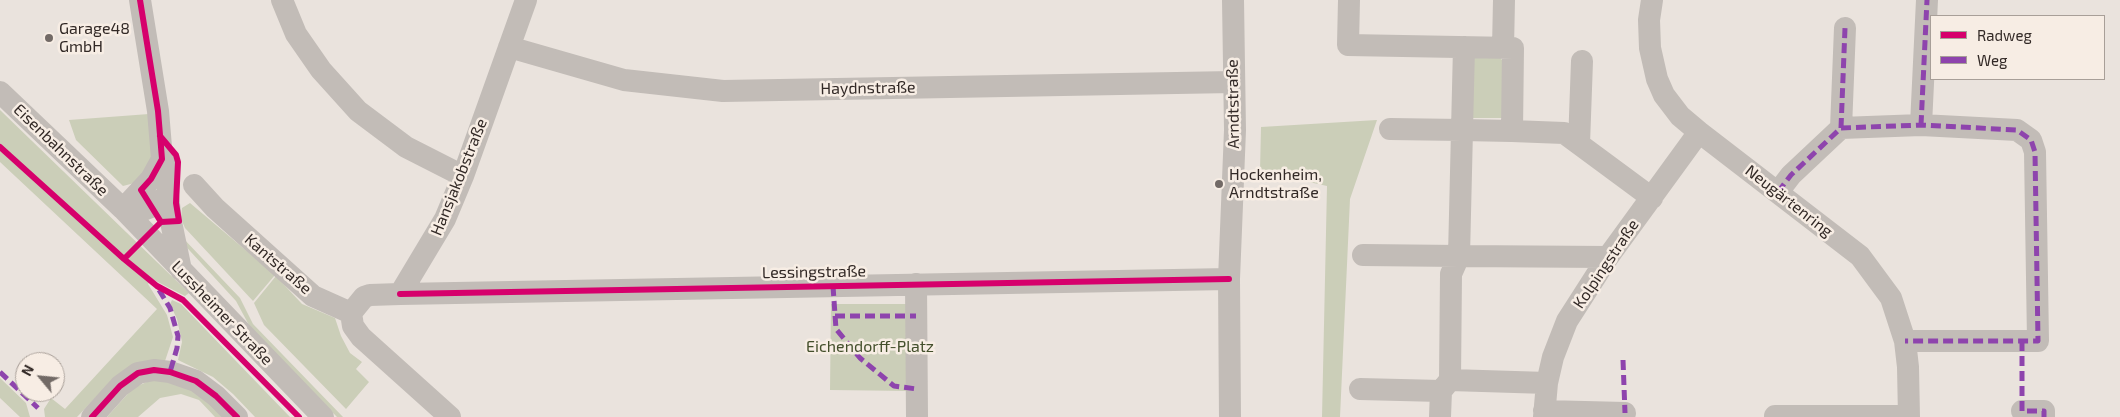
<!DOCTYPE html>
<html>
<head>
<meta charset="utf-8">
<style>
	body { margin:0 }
	#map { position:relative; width:2120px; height:417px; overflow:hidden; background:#eae3dd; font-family:"Exo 2",sans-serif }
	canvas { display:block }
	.legend { position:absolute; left:1930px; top:15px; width:175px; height:65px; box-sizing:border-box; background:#f7ede4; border:1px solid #a89f98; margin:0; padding:6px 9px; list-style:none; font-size:15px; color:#322926 }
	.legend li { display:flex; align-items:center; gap:10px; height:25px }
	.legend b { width:25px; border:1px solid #a89f98 }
	.north { position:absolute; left:15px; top:352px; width:50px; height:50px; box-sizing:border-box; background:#f7ede4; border:1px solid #a89f98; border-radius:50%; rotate:298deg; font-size:14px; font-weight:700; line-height:20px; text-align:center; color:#322926 }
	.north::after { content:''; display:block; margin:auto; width:18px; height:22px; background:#726a66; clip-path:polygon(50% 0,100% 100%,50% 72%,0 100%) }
</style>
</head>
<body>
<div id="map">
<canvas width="2120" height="417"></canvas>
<ul class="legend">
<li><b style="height:6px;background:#d6006c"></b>Radweg</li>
<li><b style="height:6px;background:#8e44ad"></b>Weg</li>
</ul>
<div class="north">N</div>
</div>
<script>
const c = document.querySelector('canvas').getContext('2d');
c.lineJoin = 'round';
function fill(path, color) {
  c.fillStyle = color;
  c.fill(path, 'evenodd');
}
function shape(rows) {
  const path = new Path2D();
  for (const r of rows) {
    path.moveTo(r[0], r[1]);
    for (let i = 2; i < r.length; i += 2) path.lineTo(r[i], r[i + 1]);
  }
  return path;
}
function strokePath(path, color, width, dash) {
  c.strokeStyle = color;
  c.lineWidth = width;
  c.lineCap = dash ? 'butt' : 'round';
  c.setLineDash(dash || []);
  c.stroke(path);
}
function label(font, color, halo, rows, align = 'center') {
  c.font = font + ' "Exo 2",sans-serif';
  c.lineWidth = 5;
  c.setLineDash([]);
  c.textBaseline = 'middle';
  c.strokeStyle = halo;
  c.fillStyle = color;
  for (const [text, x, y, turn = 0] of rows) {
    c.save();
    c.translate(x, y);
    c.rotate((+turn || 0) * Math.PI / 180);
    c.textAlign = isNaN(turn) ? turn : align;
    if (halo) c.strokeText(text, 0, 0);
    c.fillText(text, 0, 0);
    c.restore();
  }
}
fill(shape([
	[1466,53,1496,53,1502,60,1503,118,1466,118],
	[0,110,189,293,185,296,152,279,148,284,167,315,173,337,165,361,99,394,77,417,45,417,44,409,51,398,65,409,157,309,0,162],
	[149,114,153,164,142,181,123,186,76,140,69,120],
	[1377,120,1350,199,1340,417,1322,417,1327,186,1260,171,1261,127],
	[190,203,275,275,253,301,185,228,181,219,182,208],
	[182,237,240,298,253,324,343,417,337,417,250,327,236,301,179,239],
	[276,276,302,304,335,318,341,336,350,353,362,362,356,369,369,382,346,409,264,325,254,303],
	[172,300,181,304,290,417,255,417,233,394,213,377,178,360,182,342,177,319,170,304],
	[831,304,910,304,910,391,830,390],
	[0,378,26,403,30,417,20,417,0,398],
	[149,381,169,381,189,386,230,417,215,417,199,400,181,394,160,398,138,417,107,417,133,388]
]), '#cbceb8');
strokePath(shape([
	[282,0,296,34,321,70,358,111,406,147,463,176],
	[1349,0,1348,45,1513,48,1512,131,1462,130,1464,47],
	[1652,0,1649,20,1650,48,1657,79,1664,95,1680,116,1699,132,1860,256,1891,298,1905,341,1908,367,1909,417],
	[509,47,624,80,723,91,1233,82],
	[1503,48,1504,0],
	[0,92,123,209,323,417],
	[1921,125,1927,0],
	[1841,128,1845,28],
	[1512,131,1564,133,1652,198],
	[1579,144,1582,61],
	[194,185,215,208,313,296,351,313],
	[1778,192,1791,175,1841,128,1921,125,2017,130,2031,140,2035,152,2038,341,1905,341],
	[168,195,171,222,181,270],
	[123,209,138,212,151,207,168,195,168,169,162,159,158,111,140,0],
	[123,209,151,179,162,159],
	[1363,255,1459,256,1462,130,1390,129],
	[916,284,917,417],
	[400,294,1229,279],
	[1450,380,1547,383],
	[1360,389,1441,391],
	[1544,411,1625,413],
	[2022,411,2044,411,2044,417],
	[1775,416,1909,416],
	[92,417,120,386,138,373,154,370,170,372,196,381,216,396,237,417],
	[450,417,361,337,353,326,351,313,364,297,370,295,400,294,445,219,463,176,526,0],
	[1230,417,1229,279,1235,130,1233,0],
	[1440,417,1441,391,1450,380,1451,274,1459,256,1608,257],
	[1544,417,1547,383,1553,357,1567,321,1608,257,1699,132]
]), '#c2bcb7', 22);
strokePath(shape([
	[1921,125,1927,0],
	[1841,128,1845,28],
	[1778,192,1791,175,1841,128,1921,125,2017,130,2031,140,2035,152,2038,341,1905,341],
	[833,286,836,329,860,358,894,386,917,389],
	[159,290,170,308,178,336,177,348,170,372],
	[835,316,916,316],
	[2022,341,2022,411,2044,411,2044,417],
	[1623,360,1625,413],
	[0,372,38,408]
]), '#8e44ad', 5, [10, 5]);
strokePath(shape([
	[140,0,158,111,162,159,151,179,141,190,161,222],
	[0,147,124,259,157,286,183,300,299,417],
	[124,259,161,222,179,221,176,203,178,162,176,155,160,136],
	[400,294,1229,279],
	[92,417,120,386,138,373,154,370,170,372,196,381,216,396,237,417]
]), '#d6006c', 6);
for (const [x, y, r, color] of [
	[49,38,5,"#726a66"],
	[1219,184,5,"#726a66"]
]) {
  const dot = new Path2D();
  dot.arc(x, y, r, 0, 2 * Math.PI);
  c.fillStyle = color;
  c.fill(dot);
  strokePath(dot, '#f7ede4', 2);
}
label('16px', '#322926', '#f7ede4', [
	["Garage48",59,29],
	["GmbH",59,47],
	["Hockenheim,",1229,175],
	["Arndtstraße",1229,193]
], 'left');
label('16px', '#322926', '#f7ede4', [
	["Haydnstraße",868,88,-1],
	["Arndtstraße",1233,104,-91],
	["Eisenbahnstraße",61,150,44],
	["Hansjakobstraße",459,177,-68],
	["Neugärtenring",1789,201,38],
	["Kantstraße",278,264,41],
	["Kolpingstraße",1606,264,-56],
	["Lessingstraße",814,272,-1],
	["Lussheimer Straße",222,313,46]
]);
label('16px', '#434f2b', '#f7ede4', [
	["Eichendorff-Platz",870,347]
]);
</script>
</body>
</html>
